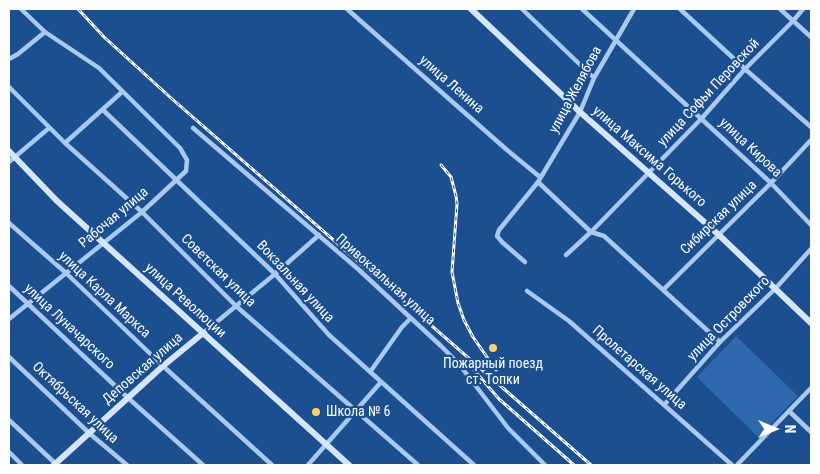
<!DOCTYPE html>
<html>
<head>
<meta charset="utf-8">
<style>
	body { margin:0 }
	#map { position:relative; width:820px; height:474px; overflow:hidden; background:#1b4f8f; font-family:"Roboto Condensed",sans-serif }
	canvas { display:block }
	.frame { position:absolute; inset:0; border:10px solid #fff; pointer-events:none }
	.north { position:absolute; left:750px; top:404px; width:50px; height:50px; -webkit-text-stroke:4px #1b4f8f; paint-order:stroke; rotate:90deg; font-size:14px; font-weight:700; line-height:20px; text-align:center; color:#fff }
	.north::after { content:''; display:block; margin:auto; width:18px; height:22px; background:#fff; clip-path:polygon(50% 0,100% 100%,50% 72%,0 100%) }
</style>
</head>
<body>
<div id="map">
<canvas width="820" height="474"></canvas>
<div class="frame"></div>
<div class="north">N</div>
</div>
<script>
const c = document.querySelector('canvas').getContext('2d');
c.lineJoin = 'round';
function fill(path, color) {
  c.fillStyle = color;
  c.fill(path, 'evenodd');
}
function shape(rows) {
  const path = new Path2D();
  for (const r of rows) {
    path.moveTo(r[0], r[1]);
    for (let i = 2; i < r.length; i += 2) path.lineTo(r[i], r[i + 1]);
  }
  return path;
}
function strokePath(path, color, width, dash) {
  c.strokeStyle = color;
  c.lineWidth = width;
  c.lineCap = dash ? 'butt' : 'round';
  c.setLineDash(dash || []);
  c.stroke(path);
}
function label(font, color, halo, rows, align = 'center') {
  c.font = font + ' "Roboto Condensed",sans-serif';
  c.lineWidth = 4.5;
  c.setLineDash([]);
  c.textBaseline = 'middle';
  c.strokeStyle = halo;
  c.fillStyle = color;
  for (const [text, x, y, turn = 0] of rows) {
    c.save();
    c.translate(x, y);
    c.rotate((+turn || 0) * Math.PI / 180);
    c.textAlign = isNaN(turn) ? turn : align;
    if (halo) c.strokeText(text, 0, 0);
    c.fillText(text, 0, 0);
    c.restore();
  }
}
fill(shape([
	[736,336,798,396,758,437,697,377]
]), '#2e69ad');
strokePath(shape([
	[347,9,507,150,540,177],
	[522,9,594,78],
	[582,9,771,183,811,225],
	[680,9,745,69,811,127],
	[780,9,811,37],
	[9,59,18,54,45,32],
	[9,87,65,143,142,212,236,306,418,465],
	[103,110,275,274,329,335,474,465],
	[193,128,358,269,441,346,459,364,508,428,545,465],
	[65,143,122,92],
	[9,162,49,128],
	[538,182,591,232,604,236,720,342],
	[9,223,66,273,163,366,272,465],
	[566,255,591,232,702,118,745,69,793,21,803,9],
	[525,262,502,242,497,236,499,230,538,182,580,112,594,78,634,9],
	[9,286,127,397,203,465],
	[663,290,771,183,811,140],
	[527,291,569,321,732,465],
	[9,319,142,212,186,171,187,160,180,148,99,68,45,32,21,9],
	[202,334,275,274,319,235],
	[9,357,89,433,127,465],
	[370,372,402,327,411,318],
	[664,405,720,342,775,289,811,249],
	[789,411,811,432],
	[9,420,57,465],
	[9,452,22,465],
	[308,465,381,382],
	[737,465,811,388]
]), '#a9c9ee', 4.5);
strokePath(shape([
	[471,9,580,112,719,235,811,323],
	[9,151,57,201,349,465],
	[54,465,163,366,202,334]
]), '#d6e6fa', 6);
const rail = shape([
	[78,9,104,37,171,98,591,465],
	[441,165,451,177,456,196,457,204,452,272,458,303,464,320,473,337,496,370],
	[474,370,499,399,574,465]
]);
strokePath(rail, '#fff', 3);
strokePath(rail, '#1b4f8f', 1, [4]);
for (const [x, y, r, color] of [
	[493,348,5,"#ffd166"],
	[316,412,5,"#ffd166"]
]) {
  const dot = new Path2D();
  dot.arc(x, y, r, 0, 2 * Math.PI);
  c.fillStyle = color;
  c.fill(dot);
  strokePath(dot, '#1b4f8f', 2);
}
label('14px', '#fff', '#1b4f8f', [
	["улица Ленина",451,85,41],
	["улица Желябова",576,90,-62],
	["улица Софьи Перовской",709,93,-47],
	["улица Кирова",750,148,43],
	["улица Максима Горького",649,157,41],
	["Рабочая улица",114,218,-40],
	["Сибирская улица",719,218,-44],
	["Советская улица",218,271,44],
	["Привокзальная улица",385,280,42],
	["Вокзальная улица",295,282,47],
	["улица Карла Маркса",104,295,43],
	["улица Революции",185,301,42],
	["улица Островского",729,319,-46],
	["улица Луначарского",69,327,43],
	["Пролетарская улица",639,368,41],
	["Деповская улица",143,369,-41],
	["Октябрьская улица",75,403,43]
]);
label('14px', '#fff', '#1b4f8f', [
	["Пожарный поезд",493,364],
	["ст. Топки",493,380],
	["Школа № 6",326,412,"left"]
]);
</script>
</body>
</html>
